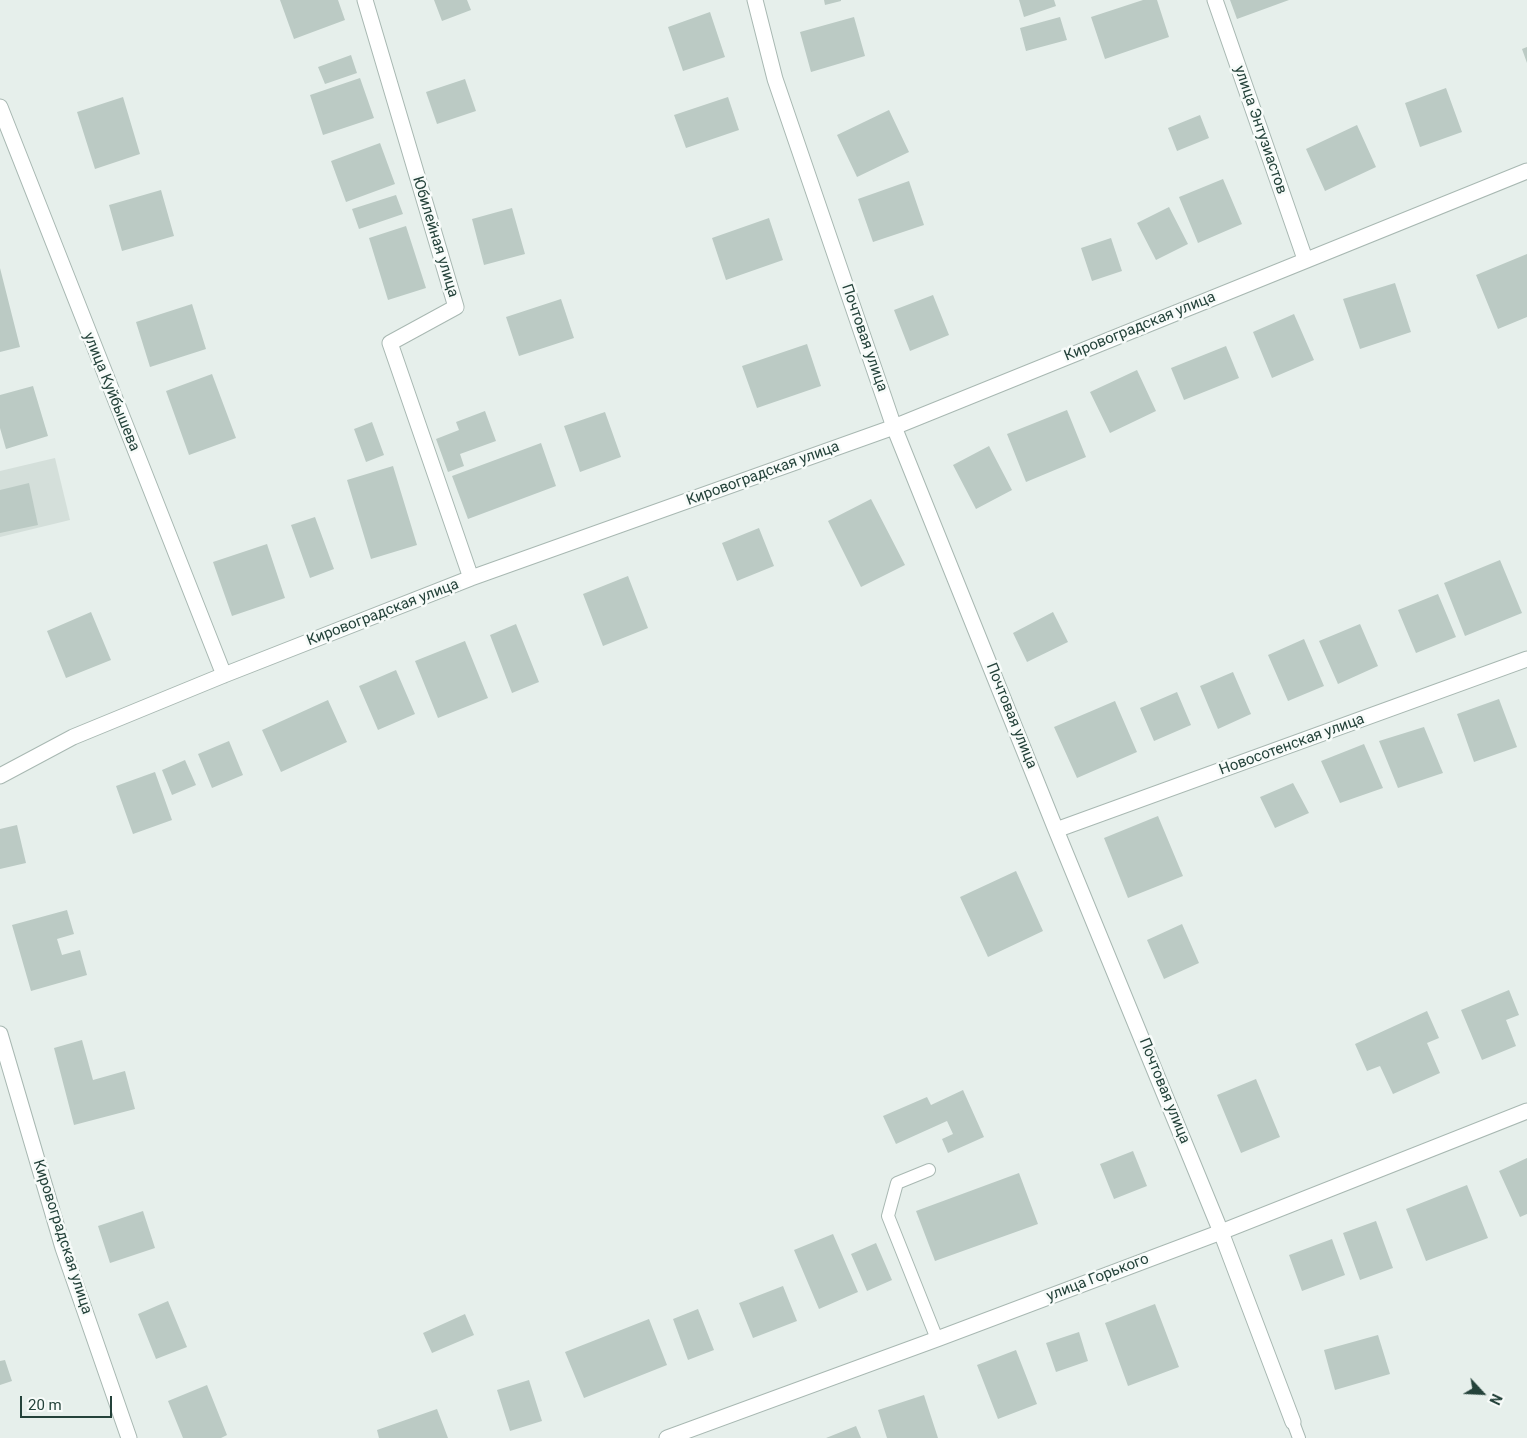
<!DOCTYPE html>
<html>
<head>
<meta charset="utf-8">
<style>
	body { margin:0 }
	#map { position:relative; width:1527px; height:1438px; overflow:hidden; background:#e6efeb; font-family:Roboto,sans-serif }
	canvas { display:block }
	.north { position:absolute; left:1457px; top:1368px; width:50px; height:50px; -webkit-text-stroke:4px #f7fbf9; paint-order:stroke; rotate:115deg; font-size:14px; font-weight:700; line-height:20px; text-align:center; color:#24423a }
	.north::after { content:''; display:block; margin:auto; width:18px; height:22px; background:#24423a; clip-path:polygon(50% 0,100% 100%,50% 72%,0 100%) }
	.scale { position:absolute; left:20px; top:1396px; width:92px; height:22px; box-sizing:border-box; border:2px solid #24423a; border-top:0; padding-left:6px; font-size:15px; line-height:18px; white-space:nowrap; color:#24423a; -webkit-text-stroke:4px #f7fbf9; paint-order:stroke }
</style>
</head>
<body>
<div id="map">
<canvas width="1527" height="1438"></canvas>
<div class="north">N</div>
<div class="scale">20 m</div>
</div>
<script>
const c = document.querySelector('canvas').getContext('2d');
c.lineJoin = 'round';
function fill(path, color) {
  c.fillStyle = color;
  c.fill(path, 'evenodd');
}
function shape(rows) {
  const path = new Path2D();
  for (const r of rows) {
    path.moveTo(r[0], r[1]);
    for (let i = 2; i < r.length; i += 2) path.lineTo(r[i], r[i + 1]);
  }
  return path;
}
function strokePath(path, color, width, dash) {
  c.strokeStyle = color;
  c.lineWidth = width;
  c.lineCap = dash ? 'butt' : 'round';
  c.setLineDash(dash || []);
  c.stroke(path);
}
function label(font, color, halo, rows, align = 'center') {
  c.font = font + ' Roboto,sans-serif';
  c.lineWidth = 5;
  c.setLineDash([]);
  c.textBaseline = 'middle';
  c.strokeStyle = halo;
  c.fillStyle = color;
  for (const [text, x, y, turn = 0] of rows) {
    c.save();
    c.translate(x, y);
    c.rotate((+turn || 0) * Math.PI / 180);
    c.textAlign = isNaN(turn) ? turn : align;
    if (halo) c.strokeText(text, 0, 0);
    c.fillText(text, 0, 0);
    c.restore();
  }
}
fill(shape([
	[55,458,70,520,0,537,0,471]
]), '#d4dfda');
fill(shape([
	[280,0,338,0,345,20,294,39],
	[434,0,467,0,471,10,442,21],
	[824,0,841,0,841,1,825,5],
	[1019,0,1054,0,1056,6,1024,17],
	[1143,0,1157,0,1169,37,1105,59,1091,17],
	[1230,0,1289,0,1237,19],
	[710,12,725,57,683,71,668,27],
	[854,17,865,56,811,72,800,32],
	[1060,17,1067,40,1026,51,1020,28],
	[1527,47,1527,63,1522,49],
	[351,55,357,73,325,84,318,67],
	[360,78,374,118,323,135,310,95],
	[465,79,476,111,437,124,426,92],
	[1446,88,1462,132,1420,147,1405,103],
	[123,97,140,154,95,169,77,112],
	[728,97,739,130,686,148,674,115],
	[889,110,909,152,857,177,837,135],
	[1200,115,1209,138,1177,151,1168,128],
	[1357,125,1376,167,1325,191,1306,149],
	[380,143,395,184,346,202,331,161],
	[1223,179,1242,224,1198,243,1179,197],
	[909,181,924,225,873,242,858,199],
	[161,190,174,236,122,251,109,205],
	[396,195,403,214,359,229,352,209],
	[1169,207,1188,244,1156,260,1137,223],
	[512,208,525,254,484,265,472,219],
	[769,218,783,260,726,280,712,238],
	[406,226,426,288,388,300,369,238],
	[1111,238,1122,271,1092,281,1081,248],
	[1527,254,1527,317,1498,329,1476,275],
	[0,268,20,347,0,352],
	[1395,283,1411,332,1360,349,1343,299],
	[933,295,949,335,910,351,894,310],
	[561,299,574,338,519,356,506,317],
	[192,304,206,349,150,367,136,322],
	[1294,314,1314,360,1272,378,1253,332],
	[807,344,821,386,757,408,742,366],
	[1226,346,1239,378,1184,400,1171,368],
	[1137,370,1156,411,1110,433,1090,392],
	[212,374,236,438,189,455,166,391],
	[33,386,48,436,6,449,0,428,0,395],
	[1067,410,1086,457,1026,482,1007,434],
	[485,411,496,441,460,454,464,466,448,472,436,439,459,430,456,422],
	[605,412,621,457,580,472,564,426],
	[372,422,384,455,366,462,354,429],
	[541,443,556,486,468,519,452,476],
	[989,446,1012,490,976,509,953,465],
	[393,466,417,545,371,559,347,480],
	[29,483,38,525,0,533,0,490],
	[871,499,905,565,861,587,828,521],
	[315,517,334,569,310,578,291,525],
	[759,528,774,566,737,581,722,543],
	[267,544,285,598,232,616,213,562],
	[1500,560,1522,613,1465,636,1444,583],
	[628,576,648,628,603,646,583,594],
	[1438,594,1456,637,1416,653,1398,610],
	[91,612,111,660,66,678,47,631],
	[1053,612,1068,642,1027,662,1013,633],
	[516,624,539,682,512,693,490,635],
	[1360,624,1378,666,1338,684,1319,641],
	[1304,639,1324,686,1288,701,1268,655],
	[465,641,488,698,438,718,415,661],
	[396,670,415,714,378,730,359,686],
	[1233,672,1251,714,1218,729,1200,686],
	[1177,692,1191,725,1154,741,1140,708],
	[1499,699,1517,747,1474,762,1457,714],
	[328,700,347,742,281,772,262,730],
	[1115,701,1137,752,1077,778,1054,727],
	[1424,727,1443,773,1398,788,1379,741],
	[229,741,243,775,212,788,198,754],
	[1364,744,1383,788,1340,803,1321,761],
	[185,760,196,785,172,795,162,770],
	[155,772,172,820,133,834,116,786],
	[1293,783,1309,813,1275,828,1260,797],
	[1158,816,1183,876,1128,898,1104,838],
	[17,825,26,863,0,869,0,829],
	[1016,871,1043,931,988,957,960,897],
	[67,910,74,934,57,939,62,955,80,950,87,975,31,991,12,925],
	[1182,924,1199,963,1164,979,1147,940],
	[1509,990,1519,1015,1506,1020,1516,1046,1482,1060,1461,1010],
	[1427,1011,1439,1038,1427,1043,1440,1073,1393,1094,1380,1066,1367,1071,1355,1044],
	[82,1040,93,1080,125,1071,135,1109,74,1125,54,1048],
	[1256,1079,1280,1137,1241,1153,1217,1095],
	[963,1090,984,1137,948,1153,942,1139,953,1134,947,1121,896,1144,883,1116,927,1097,931,1105],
	[1133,1151,1147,1186,1114,1199,1100,1164],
	[1527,1158,1527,1214,1520,1217,1499,1171],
	[1019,1173,1038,1224,935,1261,916,1211],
	[1467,1185,1488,1238,1426,1261,1406,1209],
	[143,1211,155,1248,110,1263,98,1226],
	[1376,1221,1393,1268,1360,1280,1343,1233],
	[833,1234,858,1292,819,1309,794,1250],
	[1332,1239,1345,1275,1302,1291,1289,1255],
	[876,1243,892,1280,867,1291,851,1254],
	[783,1286,797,1321,753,1338,739,1303],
	[168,1301,187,1347,156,1359,138,1314],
	[1155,1304,1179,1367,1128,1386,1105,1323],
	[698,1309,714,1350,688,1360,673,1319],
	[465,1314,474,1335,432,1353,423,1333],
	[649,1319,667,1365,584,1398,565,1352],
	[1079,1332,1088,1361,1056,1372,1046,1343],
	[1378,1335,1390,1374,1335,1390,1324,1350],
	[1016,1350,1037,1404,998,1419,977,1365],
	[5,1360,12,1381,0,1385,0,1361],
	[529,1380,542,1421,510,1431,497,1390],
	[207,1385,227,1435,221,1438,183,1438,168,1401],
	[924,1395,938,1438,887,1438,878,1410],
	[437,1409,448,1438,379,1438,377,1430],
	[856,1426,861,1438,826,1438]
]), '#bbcac4');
const service = shape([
	[929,1170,897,1183,888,1216,937,1339],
	[1293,1422,1299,1438]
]);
const minor = shape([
	[365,0,456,307,390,343,471,578],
	[755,0,775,79,894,427,1056,830,1221,1232,1293,1422],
	[1215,0,1305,259],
	[0,107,224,675],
	[0,776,73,737,224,675,471,578,894,427,1527,171],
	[1056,830,1527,659],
	[0,1034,63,1248,129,1438],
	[667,1438,937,1339,1221,1232,1527,1111]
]);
strokePath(service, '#a8b8b2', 14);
strokePath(minor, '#a8b8b2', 17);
strokePath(service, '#fff', 12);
strokePath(minor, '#fff', 15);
label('15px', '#24423a', '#f7fbf9', [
	["улица Энтузиастов",1260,130,71],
	["Юбилейная улица",435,237,73],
	["Кировоградская улица",1140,327,-22],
	["Почтовая улица",864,338,71],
	["улица Куйбышева",111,392,68],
	["Кировоградская улица",763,474,-20],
	["Кировоградская улица",383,613,-21],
	["Почтовая улица",1011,716,68],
	["Новосотенская улица",1292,745,-20],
	["Почтовая улица",1164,1091,68],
	["Кировоградская улица",62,1237,72],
	["улица Горького",1098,1278,-21]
]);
</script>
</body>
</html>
